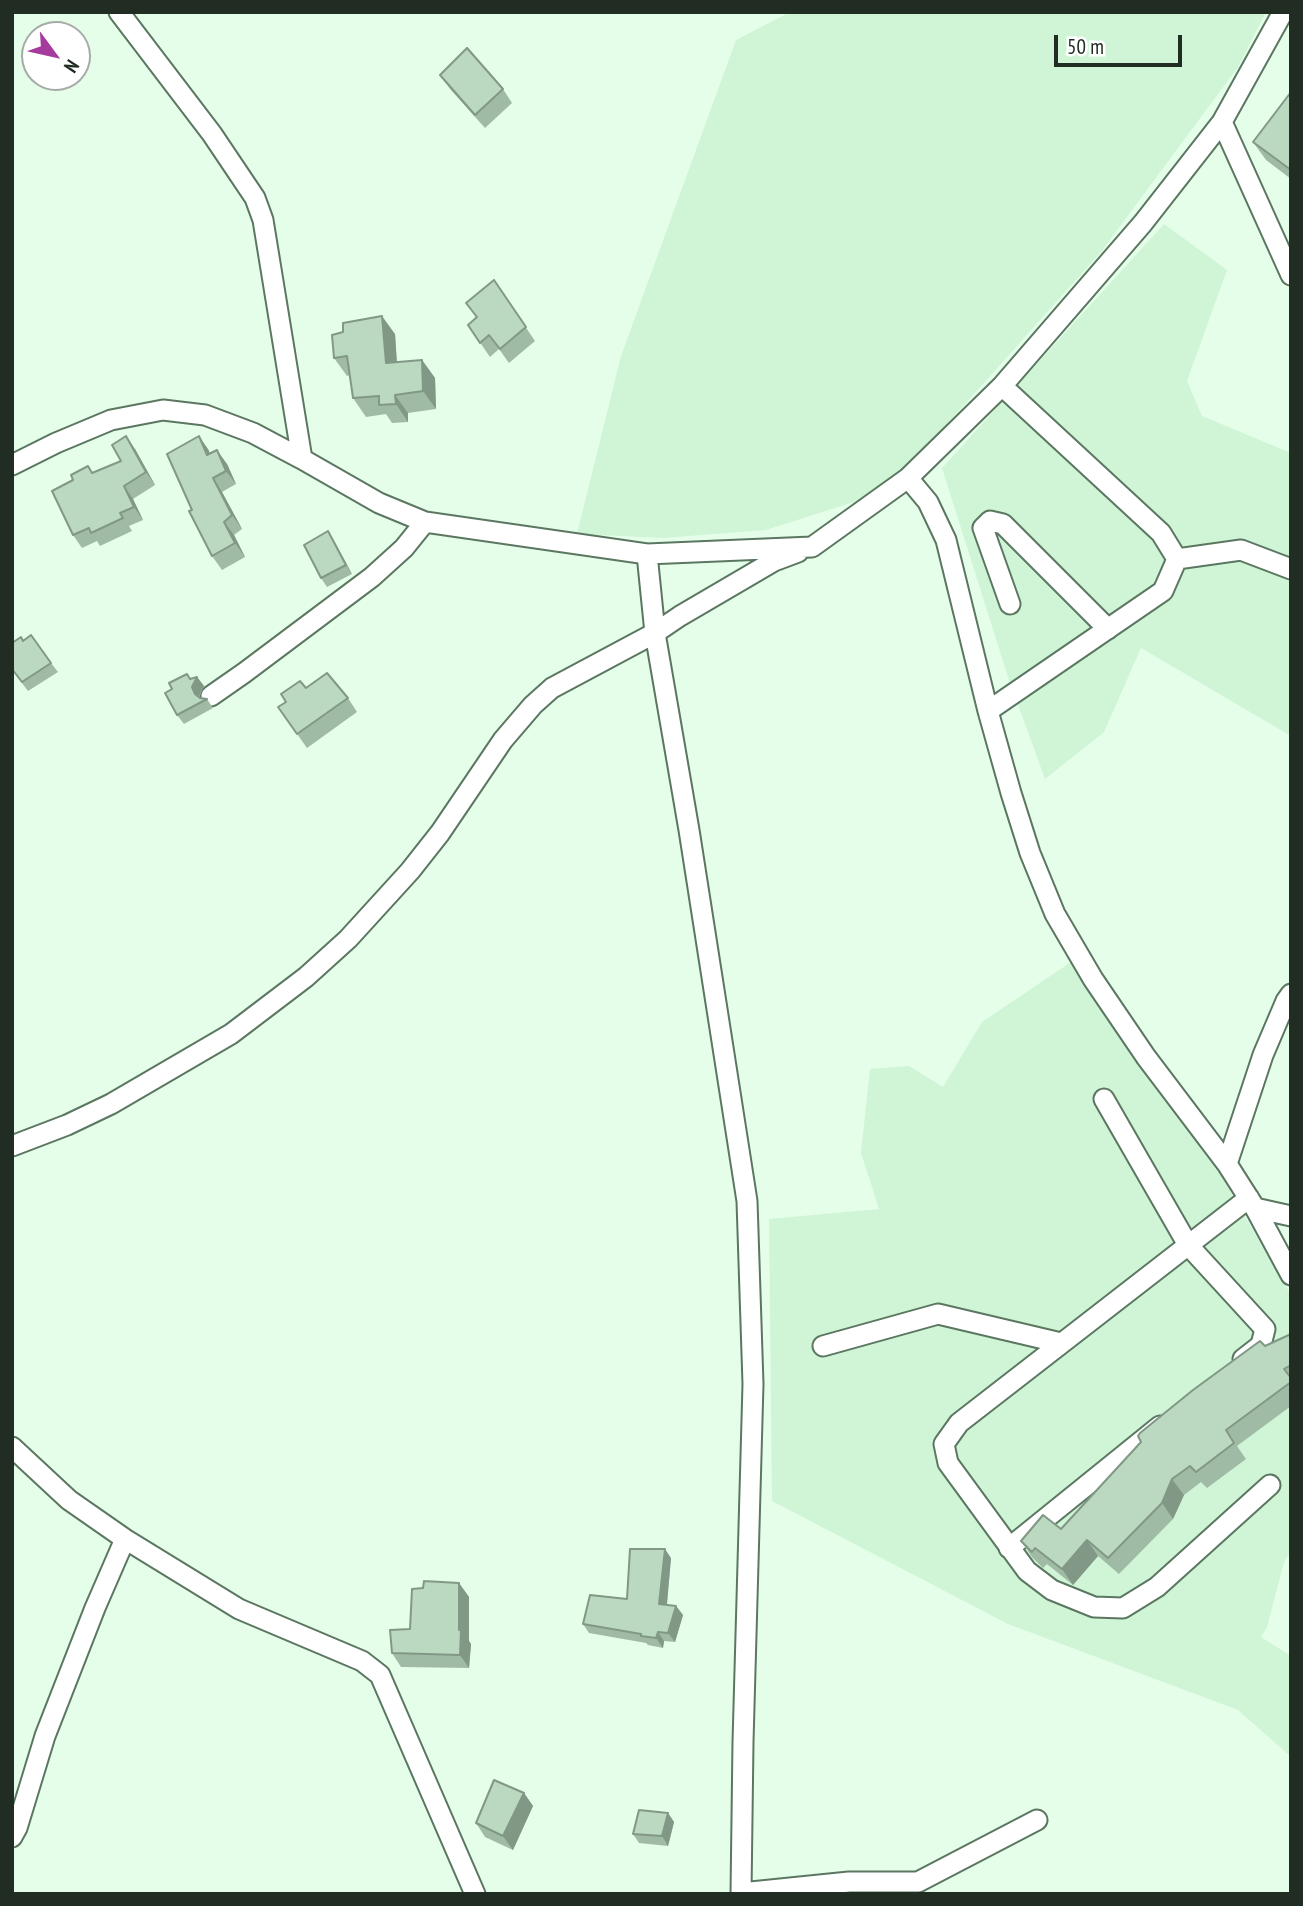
<!DOCTYPE html>
<html>
<head>
<meta charset="utf-8">
<style>
	body { margin:0 }
	#map { position:relative; width:1303px; height:1906px; overflow:hidden; background:#e5fee9; font-family:"PT Sans Narrow",sans-serif }
	canvas { display:block }
	.frame { position:absolute; inset:0; border:14px solid #212d23; pointer-events:none }
	.north { position:absolute; left:21px; top:21px; width:70px; height:70px; box-sizing:border-box; background:#fff; border:2px solid #a6aba7; border-radius:50%; rotate:123deg; font-size:19px; font-weight:700; line-height:28px; text-align:center; color:#212d23 }
	.north::after { content:''; display:block; margin:auto; width:24px; height:32px; background:#a53b9d; clip-path:polygon(50% 0,100% 100%,50% 72%,0 100%) }
	.scale { position:absolute; left:1054px; top:35px; width:128px; height:32px; box-sizing:border-box; border:4px solid #212d23; border-top:0; padding-left:9px; font-size:21px; line-height:24px; white-space:nowrap; color:#212d23; -webkit-text-stroke:5px #fff; paint-order:stroke }
</style>
</head>
<body>
<div id="map">
<canvas width="1303" height="1906"></canvas>
<div class="frame"></div>
<div class="north">N</div>
<div class="scale">50 m</div>
</div>
<script>
const c = document.querySelector('canvas').getContext('2d');
c.lineJoin = 'round';
function fill(path, color) {
  c.fillStyle = color;
  c.fill(path, 'evenodd');
}
function shape(rows) {
  const path = new Path2D();
  for (const r of rows) {
    path.moveTo(r[0], r[1]);
    for (let i = 2; i < r.length; i += 2) path.lineTo(r[i], r[i + 1]);
  }
  return path;
}
function strokePath(path, color, width, dash) {
  c.strokeStyle = color;
  c.lineWidth = width;
  c.lineCap = dash ? 'butt' : 'round';
  c.setLineDash(dash || []);
  c.stroke(path);
}
fill(shape([
	[790,12,1266,12,1238,67,1101,252,966,403,882,493,766,530,663,538,577,534,621,356,736,40],
	[1164,224,1227,270,1187,381,1202,416,1291,453,1291,736,1141,648,1104,732,1045,779,1009,680,942,468],
	[1074,960,1206,1150,1291,1295,1291,1552,1284,1562,1267,1627,1261,1637,1291,1656,1291,1757,1238,1710,1008,1624,772,1501,769,1219,879,1209,861,1153,870,1069,909,1066,943,1087,982,1022]
]), '#cff5d6');
const minor = shape([
	[119,12,212,134,255,198,263,220,302,459],
	[1222,122,1291,275],
	[12,465,56,443,111,420,163,410,205,415,253,433,302,459,379,503,425,522,647,554,812,547,908,478,1002,386,1143,223,1222,122,1283,12],
	[908,478,928,502,946,540,988,711,1011,793,1030,853,1055,914,1093,979,1146,1057,1227,1164,1255,1208,1291,1275],
	[647,554,655,633,689,830,747,1201,753,1384,743,1742,741,1894],
	[1177,559,1241,550,1291,569],
	[1010,604,983,528,990,521,1003,524,1108,629],
	[211,696,244,673,372,577,404,548,425,522],
	[988,711,1163,591,1177,559,1161,533,1002,386],
	[1104,1099,1188,1245,1265,1329,1261,1345,1243,1359],
	[12,1146,67,1125,111,1104,231,1034,306,977,348,939,410,871,440,833,503,740,533,705,552,688,655,633,680,616,774,561,798,552],
	[1227,1164,1263,1055,1286,1001,1291,994],
	[1249,1198,959,1423,944,1444,948,1463,1027,1571,1052,1590,1094,1607,1123,1608,1157,1587,1270,1485],
	[1255,1208,1291,1216],
	[823,1346,938,1314,1061,1343],
	[12,1447,69,1500,125,1539,239,1609,362,1661,380,1675,475,1894],
	[1009,1548,1160,1426],
	[12,1837,17,1828,45,1736,95,1608,125,1539],
	[741,1893,849,1882,918,1882,1037,1820]
]);
strokePath(minor, '#5b7761', 23);
strokePath(minor, '#fff', 19);
fill(shape([
	[440,75,503,89,512,103,485,128,450,89],
	[1291,92,1291,179,1266,160,1253,142],
	[494,280,535,341,509,363,499,349,490,357,468,325,476,317,466,303],
	[395,334,397,362,422,360,435,378,436,409,408,413,408,422,392,423,386,414,366,417,353,398,350,375,347,376,334,358],
	[135,449,155,485,133,499,143,520,129,526,132,531,100,546,97,541,82,548,73,535,73,480,88,466,93,473,121,461],
	[208,449,210,454,227,464,236,484,222,492,242,529,234,535,245,557,222,570,212,556,192,510],
	[328,531,334,541,352,574,327,587,321,578],
	[23,640,51,663,58,672,28,691,12,670],
	[197,677,204,686,199,698,207,699,213,708,184,724,177,715,191,679],
	[306,688,348,698,357,712,307,748,278,707],
	[1291,1334,1291,1406,1237,1446,1246,1459,1207,1488,1201,1482,1184,1495,1173,1519,1119,1574,1098,1556,1073,1585,1047,1564,1043,1568,1032,1557,1021,1541,1061,1529,1265,1346],
	[671,1558,667,1605,676,1606,683,1615,675,1642,664,1641,663,1648,648,1645,646,1643,589,1633,583,1624,627,1599],
	[459,1583,469,1597,469,1641,471,1644,469,1668,401,1667,392,1653,410,1629],
	[524,1793,533,1806,513,1850,485,1837,476,1823],
	[668,1813,674,1822,668,1846,639,1843,633,1834]
]), '#a0bba5');
fill(shape([
	[382,316,395,334,398,381,386,363],
	[422,360,435,378,436,409,423,391],
	[395,395,408,413,408,422,396,404],
	[126,436,135,449,155,485,146,472],
	[199,436,208,449,217,469,207,455],
	[217,450,227,464,236,484,226,471],
	[213,478,222,492,242,529,232,515],
	[124,486,133,499,143,520,134,507],
	[224,522,234,535,245,557,235,543],
	[328,531,334,541,352,574,346,565],
	[187,674,194,684,197,677,204,686,199,696,201,704,195,694],
	[1172,1479,1184,1495,1173,1519,1162,1503],
	[1087,1540,1098,1556,1073,1585,1062,1569],
	[665,1549,671,1558,666,1613,659,1604],
	[459,1583,469,1597,469,1641,471,1644,469,1668,460,1655],
	[676,1606,683,1615,675,1642,668,1633],
	[658,1632,664,1641,663,1648,656,1638],
	[524,1793,533,1806,513,1850,503,1836],
	[668,1813,674,1822,668,1846,662,1836]
]), '#829886');
const building = shape([
	[467,48,503,89,475,115,440,75,467,48],
	[1291,92,1291,170,1253,142,1291,92],
	[494,280,526,327,500,349,489,335,480,343,468,325,477,317,466,303,494,280],
	[382,316,386,363,422,360,423,391,395,395,396,404,379,405,379,396,353,398,347,356,334,358,332,335,343,332,343,323,382,316],
	[126,436,146,472,124,486,134,507,120,513,123,518,91,533,89,528,73,535,52,491,73,480,71,475,88,466,92,473,121,461,112,445,126,436],
	[199,436,207,455,217,450,226,471,213,478,232,515,224,522,235,543,212,556,189,511,192,510,167,454,199,436],
	[328,531,346,565,321,578,304,545,328,531],
	[31,635,51,663,22,682,12,669,12,643,21,637,23,641,31,635],
	[327,673,348,698,297,734,278,707,286,702,281,694,300,681,306,688,327,673],
	[187,674,190,679,197,677,192,687,195,694,200,698,207,699,177,715,165,693,172,689,169,683,187,674],
	[1291,1334,1291,1365,1284,1369,1291,1378,1291,1382,1226,1430,1234,1443,1196,1472,1190,1466,1172,1479,1162,1503,1108,1558,1087,1540,1062,1569,1035,1548,1032,1552,1021,1541,1043,1515,1061,1529,1141,1442,1138,1436,1140,1433,1193,1390,1260,1341,1265,1346,1291,1334],
	[630,1549,665,1549,659,1604,676,1606,668,1633,658,1632,656,1638,641,1636,641,1634,583,1624,590,1595,627,1599,630,1549],
	[424,1581,459,1583,459,1630,461,1630,460,1655,392,1653,390,1630,410,1629,412,1589,423,1588,424,1581],
	[494,1780,524,1793,503,1836,476,1823,494,1780],
	[639,1810,668,1813,662,1836,633,1834,639,1810]
]);
fill(building, '#bad9c0');
strokePath(building, '#829886', 2);
</script>
</body>
</html>
